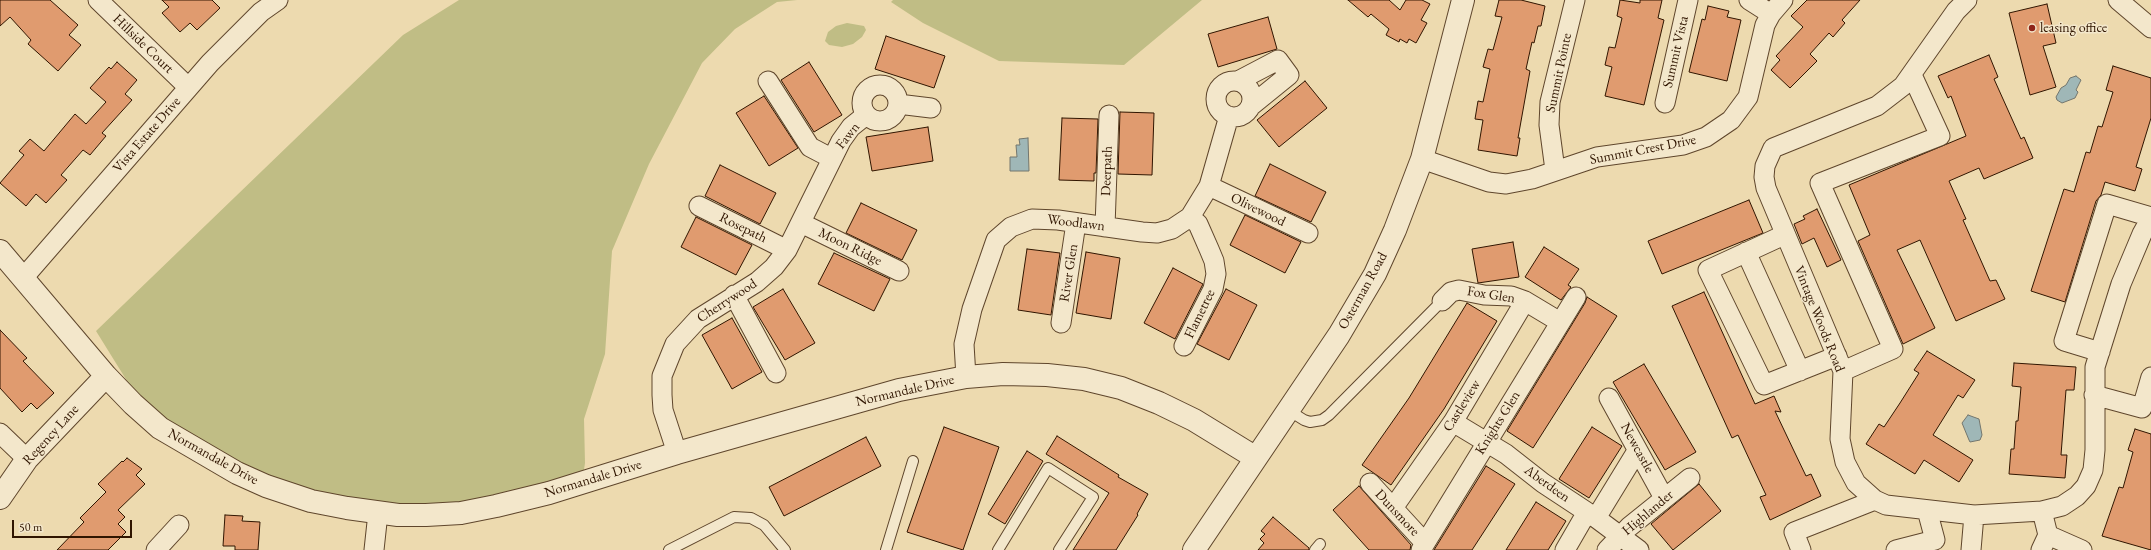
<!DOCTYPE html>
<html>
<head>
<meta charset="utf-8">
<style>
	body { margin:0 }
	#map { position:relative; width:2151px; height:550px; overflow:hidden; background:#eddaaf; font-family:"EB Garamond",serif }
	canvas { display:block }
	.scale { position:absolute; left:12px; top:520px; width:120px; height:18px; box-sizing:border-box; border:2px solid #301500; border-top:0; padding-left:5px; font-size:12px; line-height:14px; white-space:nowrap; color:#301500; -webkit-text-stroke:3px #f3e7cb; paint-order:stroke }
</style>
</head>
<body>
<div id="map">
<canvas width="2151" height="550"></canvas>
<div class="scale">50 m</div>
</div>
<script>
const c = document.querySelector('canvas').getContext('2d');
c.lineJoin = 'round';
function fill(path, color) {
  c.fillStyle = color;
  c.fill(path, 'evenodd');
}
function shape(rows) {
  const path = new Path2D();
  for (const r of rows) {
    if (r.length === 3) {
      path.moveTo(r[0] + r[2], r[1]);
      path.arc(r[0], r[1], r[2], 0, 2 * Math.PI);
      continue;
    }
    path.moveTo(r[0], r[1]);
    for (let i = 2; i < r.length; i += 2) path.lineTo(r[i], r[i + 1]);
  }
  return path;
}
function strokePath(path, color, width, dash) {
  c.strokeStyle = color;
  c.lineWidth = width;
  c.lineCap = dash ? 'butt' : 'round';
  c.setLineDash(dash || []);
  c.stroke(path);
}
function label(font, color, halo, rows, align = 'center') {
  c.font = font + ' "EB Garamond",serif';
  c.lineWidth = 3;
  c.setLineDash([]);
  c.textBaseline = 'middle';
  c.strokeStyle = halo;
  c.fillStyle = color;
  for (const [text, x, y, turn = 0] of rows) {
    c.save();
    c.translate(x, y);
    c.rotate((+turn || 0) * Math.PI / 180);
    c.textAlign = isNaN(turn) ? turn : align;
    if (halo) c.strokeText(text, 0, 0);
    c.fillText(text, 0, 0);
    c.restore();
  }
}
fill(shape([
	[459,0,797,0,777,2,735,29,702,63,649,164,612,251,605,354,584,419,585,463,582,483,407,515,266,486,150,418,96,331,403,35],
	[893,0,1202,0,1124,65,999,61,923,23,891,2],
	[847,23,864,26,866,30,862,37,853,44,842,47,829,45,825,41,828,32,836,26]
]), '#c0bd85');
const water = shape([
	[2076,76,2081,80,2076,90,2078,92,2075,98,2062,103,2057,100,2056,97,2061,88,2066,85,2070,78,2076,76],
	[1028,138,1029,171,1010,171,1010,157,1017,157,1016,145,1020,145,1019,139,1028,138],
	[1968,415,1979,419,1982,435,1980,440,1970,442,1969,440,1962,423,1968,415]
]);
fill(water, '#9fb7b7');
strokePath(water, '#73766e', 1);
const building = shape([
	[0,0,50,0,78,25,69,35,81,45,58,71,28,44,31,40,10,17,0,26,0,0],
	[162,0,212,0,220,8,197,30,190,23,180,32,162,13,169,7,162,0],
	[1348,0,1389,0,1400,10,1406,0,1422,0,1430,4,1421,20,1427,23,1416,43,1409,39,1407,43,1400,39,1399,42,1386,35,1389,29,1371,14,1368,17,1348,0],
	[1499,0,1521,0,1545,6,1541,26,1538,26,1534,43,1532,42,1526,69,1530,71,1518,138,1520,138,1517,156,1478,150,1483,120,1475,119,1478,101,1483,102,1490,69,1483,67,1488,49,1493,50,1502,17,1495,16,1499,0],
	[1620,0,1640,3,1640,0,1662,0,1658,18,1664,20,1644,105,1605,96,1612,67,1605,65,1609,47,1615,48,1622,18,1617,16,1620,0],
	[1807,0,1860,0,1842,20,1845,23,1833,37,1829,33,1810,54,1817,61,1790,88,1771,70,1780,60,1776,56,1803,27,1791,16,1807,0],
	[2047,4,2056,43,2043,46,2056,87,2030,95,2009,13,2047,4],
	[1708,6,1729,11,1727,17,1741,20,1727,81,1689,72,1702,19,1705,20,1708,6],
	[1268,17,1277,49,1218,67,1208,34,1268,17],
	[886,36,945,56,934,88,875,69,886,36],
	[1989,55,1998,77,1994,79,2021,139,2024,137,2033,158,1984,179,1979,168,1949,181,1966,219,1963,220,1990,281,1996,280,2005,299,1956,321,1920,240,1897,250,1935,328,1903,344,1858,241,1870,235,1849,185,1966,136,1951,96,1948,98,1938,76,1989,55],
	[117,62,137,80,125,94,132,100,102,133,106,136,90,155,83,150,61,175,67,180,46,203,36,194,26,206,0,183,24,155,19,151,30,139,44,151,75,114,86,124,106,102,90,88,109,67,111,69,117,62],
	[809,62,842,115,814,132,781,80,809,62],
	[2113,66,2151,78,2151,118,2136,167,2142,169,2135,191,2105,182,2101,195,2096,201,2065,302,2031,291,2064,189,2074,192,2086,152,2090,153,2098,126,2102,127,2113,92,2106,90,2113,66],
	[1305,81,1327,108,1279,147,1257,120,1305,81],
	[764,96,798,148,769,166,736,113,764,96],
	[1120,112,1154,113,1152,175,1118,174,1120,112],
	[1062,118,1098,119,1096,173,1094,173,1094,181,1059,180,1062,118],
	[928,127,933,161,872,171,866,137,928,127],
	[1270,164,1326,192,1311,222,1255,196,1270,164],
	[720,165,776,193,760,224,705,196,720,165],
	[1749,200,1763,233,1662,274,1648,241,1749,200],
	[861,203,917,230,902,260,846,233,861,203],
	[1817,209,1841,260,1827,267,1814,238,1802,244,1794,224,1805,219,1803,216,1817,209],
	[1245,215,1301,242,1285,273,1230,245,1245,215],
	[696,217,752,245,736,275,681,247,696,217],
	[1513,242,1519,277,1478,283,1472,249,1513,242],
	[1544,247,1579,269,1568,285,1571,287,1561,300,1525,277,1544,247],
	[1027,249,1060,253,1051,315,1018,310,1027,249],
	[1086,252,1120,258,1111,319,1076,313,1086,252],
	[834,253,890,279,874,311,818,284,834,253],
	[1173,268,1203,284,1175,339,1144,323,1173,268],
	[783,289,815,343,785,360,753,307,783,289],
	[1226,289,1257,305,1229,360,1197,344,1226,289],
	[1704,292,1755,404,1774,396,1781,412,1775,411,1794,451,1806,476,1811,474,1821,496,1770,520,1760,497,1766,495,1751,463,1738,435,1732,438,1672,306,1704,292],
	[1587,297,1617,316,1533,448,1507,431,1585,303,1587,297],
	[1467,303,1497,321,1444,409,1391,485,1362,465,1409,398,1467,303],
	[732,318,762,372,732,389,702,335,732,318],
	[0,330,27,358,23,361,54,393,37,409,31,403,22,412,0,388,0,330],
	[1927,351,1975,380,1963,398,1958,395,1933,435,1973,460,1959,482,1924,460,1915,474,1866,444,1879,424,1884,427,1900,403,1919,373,1914,370,1927,351],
	[2014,363,2076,367,2074,390,2066,390,2061,455,2067,455,2065,478,2009,474,2011,449,2014,449,2016,421,2018,421,2021,387,2012,386,2014,363],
	[1644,364,1696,452,1665,470,1613,382,1644,364],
	[944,427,999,447,963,550,907,532,944,427],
	[1592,427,1622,446,1589,498,1559,479,1592,427],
	[2135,429,2151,434,2151,550,2102,536,2119,487,2123,488,2133,452,2128,450,2135,429],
	[1057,436,1119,475,1118,477,1148,494,1137,514,1138,515,1116,550,1073,550,1109,493,1046,454,1057,436],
	[866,437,881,466,784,516,769,487,866,437],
	[1027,451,1043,461,1005,524,988,514,1027,451],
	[127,458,142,469,136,475,145,484,118,510,125,517,118,524,126,532,108,550,57,550,84,522,80,518,106,492,98,484,122,461,123,462,127,458],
	[1486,466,1515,484,1472,550,1434,550,1486,466],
	[1699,484,1721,511,1673,550,1651,524,1699,484],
	[1359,486,1411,545,1410,550,1369,550,1333,510,1359,486],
	[1536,502,1566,521,1548,550,1506,550,1536,502],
	[225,515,243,516,242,521,260,522,258,550,235,550,235,546,223,546,225,515],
	[1273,517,1309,548,1309,550,1258,550,1264,543,1260,539,1265,534,1261,531,1273,517]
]);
fill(building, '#e09b6f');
strokePath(building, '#301500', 1);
const service = shape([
	[1288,410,1304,420,1310,422,1322,420,1329,415,1442,301],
	[669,550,734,517,751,518,764,525,785,550],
	[886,550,913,461],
	[998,550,1048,468,1093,497,1059,550],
	[1315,550,1320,544]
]);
const minor = shape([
	[98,0,188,87],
	[1749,0,1771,14],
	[1967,0,1956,11,1903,86,1877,106,1773,148,1765,166,1764,177,1766,188,1843,371,1840,439,1845,462,1856,483,1875,500,1886,505,1974,515,2042,511,2062,506,2077,496,2086,486,2093,470,2095,450,2095,367,2121,284,2142,234,2151,218],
	[2118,0,2151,28],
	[1234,99,18],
	[768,81,810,147,831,158],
	[1238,81,1278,60,1289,75,1252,105],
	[880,103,18],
	[1665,103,1688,0],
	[898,104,931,108],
	[1422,159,1489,182,1506,184,1532,179,1597,157,1683,145,1706,137,1731,120,1748,97,1765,25,1771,14,1783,0],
	[1555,170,1549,125,1550,102,1575,0],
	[1209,186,1308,233],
	[699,206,787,250],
	[801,223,899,271],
	[1105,227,1109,115],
	[1784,235,1708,270,1764,385,1837,356],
	[1746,252,1800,371],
	[24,277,210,63,261,12,278,0],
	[734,295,776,373],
	[1442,301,1451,292,1459,290,1484,295,1511,296,1525,301,1560,322],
	[1061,323,1076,223],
	[1184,346,1213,289,1216,274,1214,261,1209,249,1198,224,1190,217],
	[2100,352,2064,341,2107,204,2151,217],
	[1843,371,1893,349,1820,183,1940,136,1912,75],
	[966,377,964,344,972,309,996,240,1011,227,1032,219,1058,220,1142,232,1157,233,1172,229,1190,217,1209,186,1229,116],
	[2094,395,2142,408,2151,377],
	[1609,398,1664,498],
	[1453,422,1506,454,1543,483,1596,518,1639,550],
	[0,433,27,459],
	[677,453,663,410,662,395,662,376,675,344,698,319,757,282,774,267,787,250,841,141,851,127,866,115],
	[1370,483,1425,543],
	[1393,508,1453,422,1525,301],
	[1596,518,1637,451],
	[2048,535,2082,550],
	[156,550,179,525],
	[374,550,378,513],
	[1421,550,1576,297],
	[1565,550,1587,512],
	[1607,550,1629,527,1690,478],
	[1801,550,1794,532,1875,500],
	[1896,550,1935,540,1927,510],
	[1971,550,1974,515],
	[2041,550,2048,535,2042,511]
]);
const tertiary = shape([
	[0,251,106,376,133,404,160,428,237,473,266,486,311,501,347,508,398,515,426,515,461,513,496,506,549,493,677,453,899,390,966,377,1003,374,1047,375,1084,379,1121,388,1159,403,1194,420,1256,458],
	[0,498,27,459,106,376],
	[1194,550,1339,335,1375,274,1395,230,1422,159,1463,0]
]);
strokePath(service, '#5f462c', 12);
strokePath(minor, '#5f462c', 21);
strokePath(tertiary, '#5f462c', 24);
strokePath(service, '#f3e7cb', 10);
strokePath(minor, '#f3e7cb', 19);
strokePath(tertiary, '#f3e7cb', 22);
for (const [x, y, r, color] of [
	[2032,28,4,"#8f2418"]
]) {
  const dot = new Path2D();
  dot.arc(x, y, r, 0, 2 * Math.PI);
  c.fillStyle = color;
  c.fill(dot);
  strokePath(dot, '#f3e7cb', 1.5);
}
label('14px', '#301500', '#f3e7cb', [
	["leasing office",2040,28]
], 'left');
label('14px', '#301500', '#f3e7cb', [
	["Hillside Court",143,44,44],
	["Summit Vista",1676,52,-77],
	["Summit Pointe",1559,73,-78],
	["Vista Estate Drive",147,135,-49],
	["Fawn",848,136,-52],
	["Summit Crest Drive",1643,150,-11],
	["Deerpath",1107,171,-88],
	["Olivewood",1258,210,26],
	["Woodlawn",1076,223,7],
	["Rosepath",743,228,26],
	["Moon Ridge",850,247,26],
	["River Glen",1069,273,-81],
	["Osterman Road",1363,291,-61],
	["Fox Glen",1491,295,9],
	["Cherrywood",727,301,-33],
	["Flametree",1200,314,-64],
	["Vintage Woods Road",1819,319,68],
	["Normandale Drive",905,391,-13],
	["Castleview",1462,406,-58],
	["Knights Glen",1498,423,-58],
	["Regency Lane",51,435,-48],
	["Newcastle",1637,448,61],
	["Normandale Drive",213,457,29],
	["Normandale Drive",593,479,-17],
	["Aberdeen",1547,484,36],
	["Dunsmore",1397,513,47],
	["Highlander",1648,513,-40]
]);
</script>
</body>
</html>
